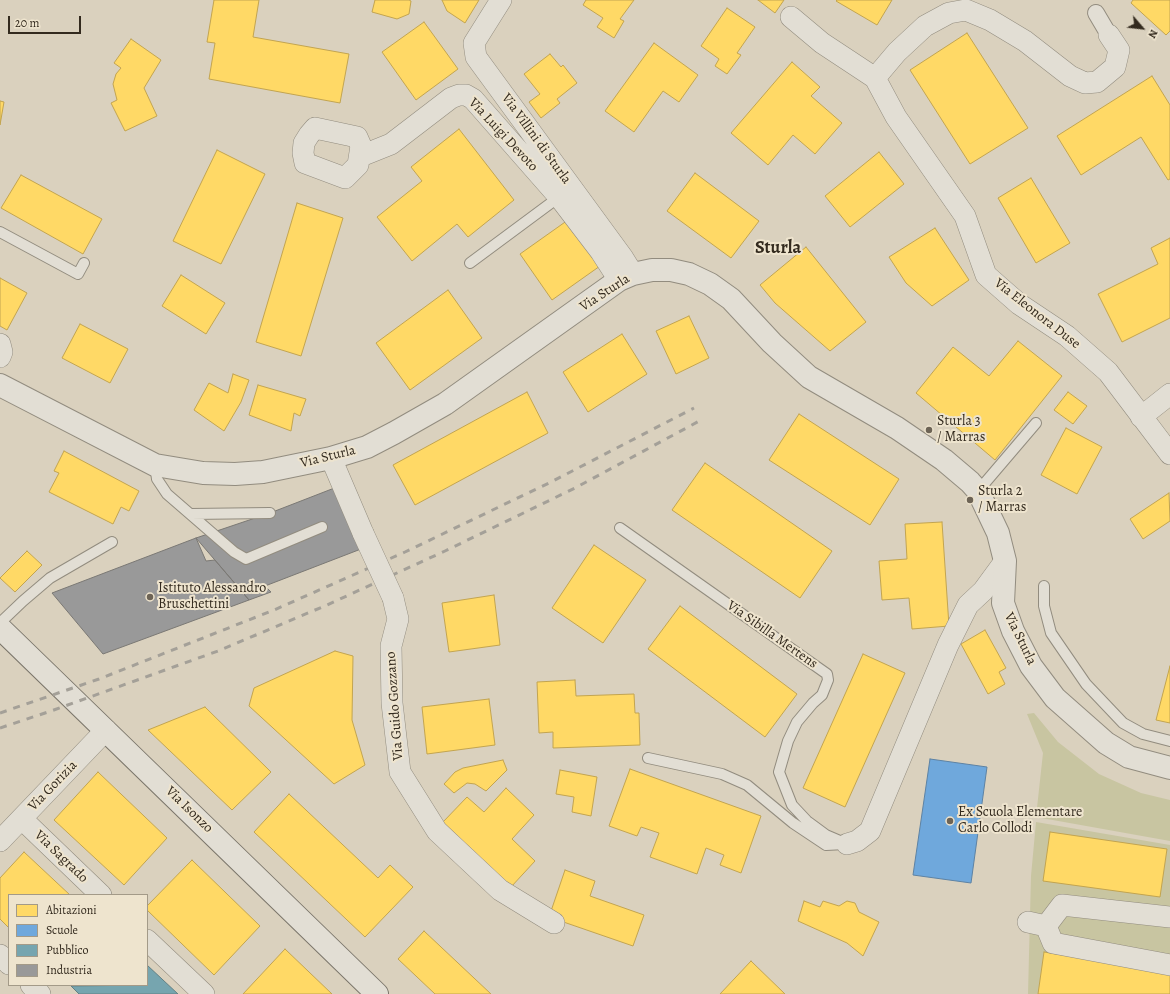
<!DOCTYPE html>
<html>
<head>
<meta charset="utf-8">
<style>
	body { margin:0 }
	#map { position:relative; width:1170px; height:994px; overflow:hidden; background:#dad1be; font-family:Alegreya,serif }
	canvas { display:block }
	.legend { position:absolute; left:8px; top:894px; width:140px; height:92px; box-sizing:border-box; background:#eee4ce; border:1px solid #a39a88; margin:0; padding:5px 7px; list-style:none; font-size:12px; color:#332a1e }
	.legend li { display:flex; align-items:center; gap:8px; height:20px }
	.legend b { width:20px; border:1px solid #a39a88 }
	.north { position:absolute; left:1122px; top:8px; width:40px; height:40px; -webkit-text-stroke:3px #eee4ce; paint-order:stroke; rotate:118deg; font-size:11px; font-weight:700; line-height:16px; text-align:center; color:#332a1e }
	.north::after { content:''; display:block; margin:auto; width:14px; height:18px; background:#332a1e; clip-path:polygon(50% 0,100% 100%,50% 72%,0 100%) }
	.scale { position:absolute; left:8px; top:16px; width:73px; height:18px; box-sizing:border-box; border:2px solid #332a1e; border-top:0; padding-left:5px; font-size:12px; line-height:14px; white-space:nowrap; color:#332a1e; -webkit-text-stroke:3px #eee4ce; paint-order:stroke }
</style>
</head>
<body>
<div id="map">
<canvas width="1170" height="994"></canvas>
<ul class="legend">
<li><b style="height:11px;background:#ffd966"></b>Abitazioni</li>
<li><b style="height:11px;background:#6fa8dc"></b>Scuole</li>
<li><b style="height:11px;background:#76a5af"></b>Pubblico</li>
<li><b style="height:11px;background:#999"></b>Industria</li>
</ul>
<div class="north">N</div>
<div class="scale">20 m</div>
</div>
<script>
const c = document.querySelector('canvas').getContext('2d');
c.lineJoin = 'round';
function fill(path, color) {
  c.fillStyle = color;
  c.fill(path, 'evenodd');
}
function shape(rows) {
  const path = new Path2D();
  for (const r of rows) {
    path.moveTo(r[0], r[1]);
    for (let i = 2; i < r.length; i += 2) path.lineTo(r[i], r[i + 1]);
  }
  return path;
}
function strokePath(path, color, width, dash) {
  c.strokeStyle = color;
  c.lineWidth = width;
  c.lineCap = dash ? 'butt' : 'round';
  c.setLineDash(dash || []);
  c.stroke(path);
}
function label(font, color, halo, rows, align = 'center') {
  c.font = font + ' Alegreya,serif';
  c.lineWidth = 4;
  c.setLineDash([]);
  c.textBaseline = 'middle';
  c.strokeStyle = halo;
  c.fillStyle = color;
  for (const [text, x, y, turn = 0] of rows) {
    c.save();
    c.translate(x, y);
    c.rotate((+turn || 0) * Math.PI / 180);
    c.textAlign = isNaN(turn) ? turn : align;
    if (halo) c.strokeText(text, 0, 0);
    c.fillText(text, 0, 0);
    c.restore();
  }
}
fill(shape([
	[1034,713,1058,742,1099,774,1141,793,1170,800,1170,841,1036,817,1043,753,1027,714],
	[1036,822,1170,845,1170,994,1028,994,1031,876]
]), '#c8c5a1');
const homes = shape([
	[214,0,259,0,253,37,349,54,340,103,209,79,215,43,207,42,214,0],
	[375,0,409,0,411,1,409,14,397,19,372,12,375,0],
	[442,0,479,0,465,23,447,11,442,0],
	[586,0,634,0,620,19,624,21,614,38,597,27,603,18,583,5,586,0],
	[758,0,784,0,775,13,758,0],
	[837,0,892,0,877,25,836,1,837,0],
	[1133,0,1170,0,1170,31,1166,35,1131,3,1133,0],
	[727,8,755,27,737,53,741,55,727,74,715,66,719,59,701,46,727,8],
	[424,22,458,69,416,100,382,52,424,22],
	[967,33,1028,128,970,164,910,70,967,33],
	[131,39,161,60,144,88,157,116,125,131,111,103,117,100,113,84,116,74,121,68,114,63,131,39],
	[654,43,698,75,679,102,663,91,634,132,605,111,654,43],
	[550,54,561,67,563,65,577,83,557,99,560,103,541,118,529,102,540,94,524,74,550,54],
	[792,62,820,87,811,96,842,123,815,154,793,135,768,165,731,133,792,62],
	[1152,76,1170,105,1170,179,1168,180,1141,137,1081,175,1057,136,1152,76],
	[0,101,4,102,0,125,0,101],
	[459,129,514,200,468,237,457,224,412,261,377,217,422,181,411,167,459,129],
	[217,150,265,174,221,264,173,241,217,150],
	[879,152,904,184,850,227,825,196,879,152],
	[695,173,759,221,731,258,667,211,695,173],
	[21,175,102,219,83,254,1,208,21,175],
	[1031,178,1070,243,1036,263,998,198,1031,178],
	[297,203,343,218,301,356,256,342,297,203],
	[568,220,600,266,552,300,520,254,568,220],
	[935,228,969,280,932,306,906,283,889,257,935,228],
	[1170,238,1170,318,1122,342,1098,294,1158,264,1151,248,1170,238],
	[806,247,866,322,830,351,775,303,760,285,806,247],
	[181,275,225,303,206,334,162,306,181,275],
	[0,278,27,293,7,330,0,326,0,278],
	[448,290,482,338,410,390,376,343,448,290],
	[689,316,709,358,676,374,656,331,689,316],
	[80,324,128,349,110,383,62,358,80,324],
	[622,334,647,374,588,412,563,372,622,334],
	[1018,341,1062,376,995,460,916,393,953,347,989,376,1018,341],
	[233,374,249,380,241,402,224,431,194,410,209,383,228,393,233,374],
	[258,385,306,399,300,416,294,413,291,431,249,415,258,385],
	[527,392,548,433,415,505,393,465,527,392],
	[1068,392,1087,406,1073,424,1054,410,1068,392],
	[799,414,899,479,870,525,769,460,799,414],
	[1066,428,1102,447,1077,494,1041,475,1066,428],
	[64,451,139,491,129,511,121,507,113,524,49,492,59,473,54,471,64,451],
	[705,463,832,551,800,598,672,510,705,463],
	[1169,493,1170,521,1143,539,1130,519,1169,493],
	[942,522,949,626,912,629,909,598,882,600,879,561,907,559,905,524,942,522],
	[594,545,646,580,603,643,552,608,594,545],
	[27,551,42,565,15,592,0,578,27,551],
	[494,595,500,645,449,652,442,603,494,595],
	[680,606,797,694,765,737,648,649,680,606],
	[985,630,1006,668,999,672,1005,684,988,694,961,644,985,630],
	[335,651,353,656,352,720,365,765,334,784,249,706,254,688,335,651],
	[863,654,905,673,845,807,803,788,863,654],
	[1170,666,1170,723,1156,720,1170,666],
	[575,680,576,696,634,694,635,713,639,713,640,745,553,748,553,732,539,733,537,682,575,680],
	[489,699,495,745,427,754,422,707,489,699],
	[205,707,271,772,232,810,148,730,205,707],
	[503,760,507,770,486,791,475,784,467,783,454,793,444,784,455,772,463,768,503,760],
	[630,769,761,816,741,873,720,865,724,855,706,848,697,874,650,857,659,833,641,827,637,836,609,826,630,769],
	[560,770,597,777,591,816,572,812,574,797,556,794,560,770],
	[98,772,167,838,124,885,54,820,98,772],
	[506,788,534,815,512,839,535,861,511,887,443,822,467,797,484,812,506,788],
	[289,794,378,878,390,865,413,887,365,937,254,832,289,794],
	[1050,832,1167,849,1160,897,1043,881,1050,832],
	[24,852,70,895,9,895,9,928,0,919,0,878,24,852],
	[192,860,260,926,214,975,147,910,147,906,192,860],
	[565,870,595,881,590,896,644,915,633,946,549,917,565,870],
	[804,901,820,907,823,901,839,906,847,901,855,903,859,912,879,922,863,956,847,943,798,921,804,901],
	[424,931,491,994,435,994,398,959,424,931],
	[285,949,332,994,243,994,285,949],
	[1044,952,1170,972,1170,994,1038,994,1044,952],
	[751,961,785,994,720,994,751,961]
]);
fill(homes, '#ffd966');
strokePath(homes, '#c2a450', 1);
const schools = shape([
	[930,759,987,767,971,883,913,875,930,759]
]);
fill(schools, '#6fa8dc');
strokePath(schools, '#5d82a3', 1);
const public = shape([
	[147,965,178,994,79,994,71,986,147,985,147,965]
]);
fill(public, '#76a5af');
strokePath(public, '#628084', 1);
const industry = shape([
	[337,487,361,549,265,586,271,592,249,600,196,538,270,513,337,487],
	[196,538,206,561,215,560,249,600,103,654,52,593,196,538]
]);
fill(industry, '#999');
strokePath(industry, '#7a7874', 1);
const service = shape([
	[0,232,78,274,84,263],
	[470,263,559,197],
	[155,465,157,479,167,494,234,552,246,559,322,527],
	[978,491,1036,423],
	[191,514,270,513],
	[620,528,827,674,828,680,822,695,813,703,797,722,788,741,779,772,792,805,807,821,826,835,847,844],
	[1044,586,1044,606,1051,633,1086,684,1123,723,1143,734,1170,741],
	[0,623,23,601,50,578,112,542],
	[648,758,722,774,747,785,793,823,826,845,845,844]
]);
const pedestrian = shape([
	[1096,13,1109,35]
]);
const minor = shape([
	[501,0,474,43,476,57,623,258,633,274],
	[791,17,822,43,875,78],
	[1109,35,1119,50,1115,67,1097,82,1085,83,1070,76,1025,41,990,20,966,10,949,13,925,26,897,52,875,78,896,117,965,216,986,275,1019,304,1067,336,1108,372,1170,454],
	[315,128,357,137,361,146,358,165,345,178,305,163,303,153,304,143,309,135,315,128],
	[361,156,391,144,451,98,459,95,466,95,473,99,559,197,601,252,619,280],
	[0,344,2,352,0,357],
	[1141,417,1170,394],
	[331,458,363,533],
	[393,598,398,619,391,646,392,703,400,772,437,831,500,890,554,923],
	[22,819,101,895],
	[0,841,106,730],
	[847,844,857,841,870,831,948,645,968,605,983,591,1005,561],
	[1028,922,1046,926,1062,905,1170,917],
	[1046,926,1053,943,1170,965],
	[147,940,204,994],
	[0,955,9,964],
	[31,985,40,994]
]);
const tertiary = shape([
	[0,385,155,465,203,473,235,474,263,472,331,458,367,447,394,433,445,404,619,280,633,274,652,270,671,270,689,274,710,284,731,299,772,343,809,377,897,428,944,460,970,482,978,491,998,533,1005,561,1003,603,1013,631,1031,666,1055,698,1106,743,1129,757,1170,768]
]);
const secondary = shape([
	[0,628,377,994]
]);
strokePath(service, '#928c7f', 12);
strokePath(pedestrian, '#928c7f', 18);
strokePath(minor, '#928c7f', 22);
strokePath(tertiary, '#928c7f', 24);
strokePath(secondary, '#7a756a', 24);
strokePath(service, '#e2ded4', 10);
strokePath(pedestrian, '#e2ded4', 16);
strokePath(minor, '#e2ded4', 21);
strokePath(tertiary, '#e2ded4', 22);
strokePath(secondary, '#e2ded4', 22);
strokePath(shape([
	[0,713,99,679,274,610,405,552,551,482,694,408],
	[0,728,51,711,218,651,327,605,445,551,575,488,703,419]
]), '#a4a098', 3, [7, 7]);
const minorBridge = shape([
	[363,533,393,598]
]);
strokePath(minorBridge, '#928c7f', 22, []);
strokePath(minorBridge, '#e2ded4', 21);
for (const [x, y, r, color] of [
	[929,430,4,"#6d6456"],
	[970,500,4,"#6d6456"],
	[150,597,4,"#6d6456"],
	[950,821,4,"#6d6456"]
]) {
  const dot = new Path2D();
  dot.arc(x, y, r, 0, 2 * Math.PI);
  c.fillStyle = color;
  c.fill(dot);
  strokePath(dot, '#eee4ce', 1.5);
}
label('14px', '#332a1e', '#eee4ce', [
	["Via Luigi Devoto",503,135,47],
	["Via Villini di Sturla",536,139,54],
	["Via Sturla",605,293,-33],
	["Via Eleonora Duse",1037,314,38],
	["Via Sturla",328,457,-14],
	["Via Sibilla Mertens",772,635,35],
	["Via Sturla",1020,639,64],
	["Via Guido Gozzano",395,706,-94],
	["Via Gorizia",53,786,-46],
	["Via Isonzo",189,810,44],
	["Via Sagrado",61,857,44]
]);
label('14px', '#332a1e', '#eee4ce', [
	["Sturla 3",937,422],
	["/ Marras",937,438],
	["Sturla 2",978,492],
	["/ Marras",978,508],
	["Istituto Alessandro",158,589],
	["Bruschettini",158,605],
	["Ex Scuola Elementare",958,813],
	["Carlo Collodi",958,829]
], 'left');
label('bold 18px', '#332a1e', '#eee4ce', [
	["Sturla",778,249]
]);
</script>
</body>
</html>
